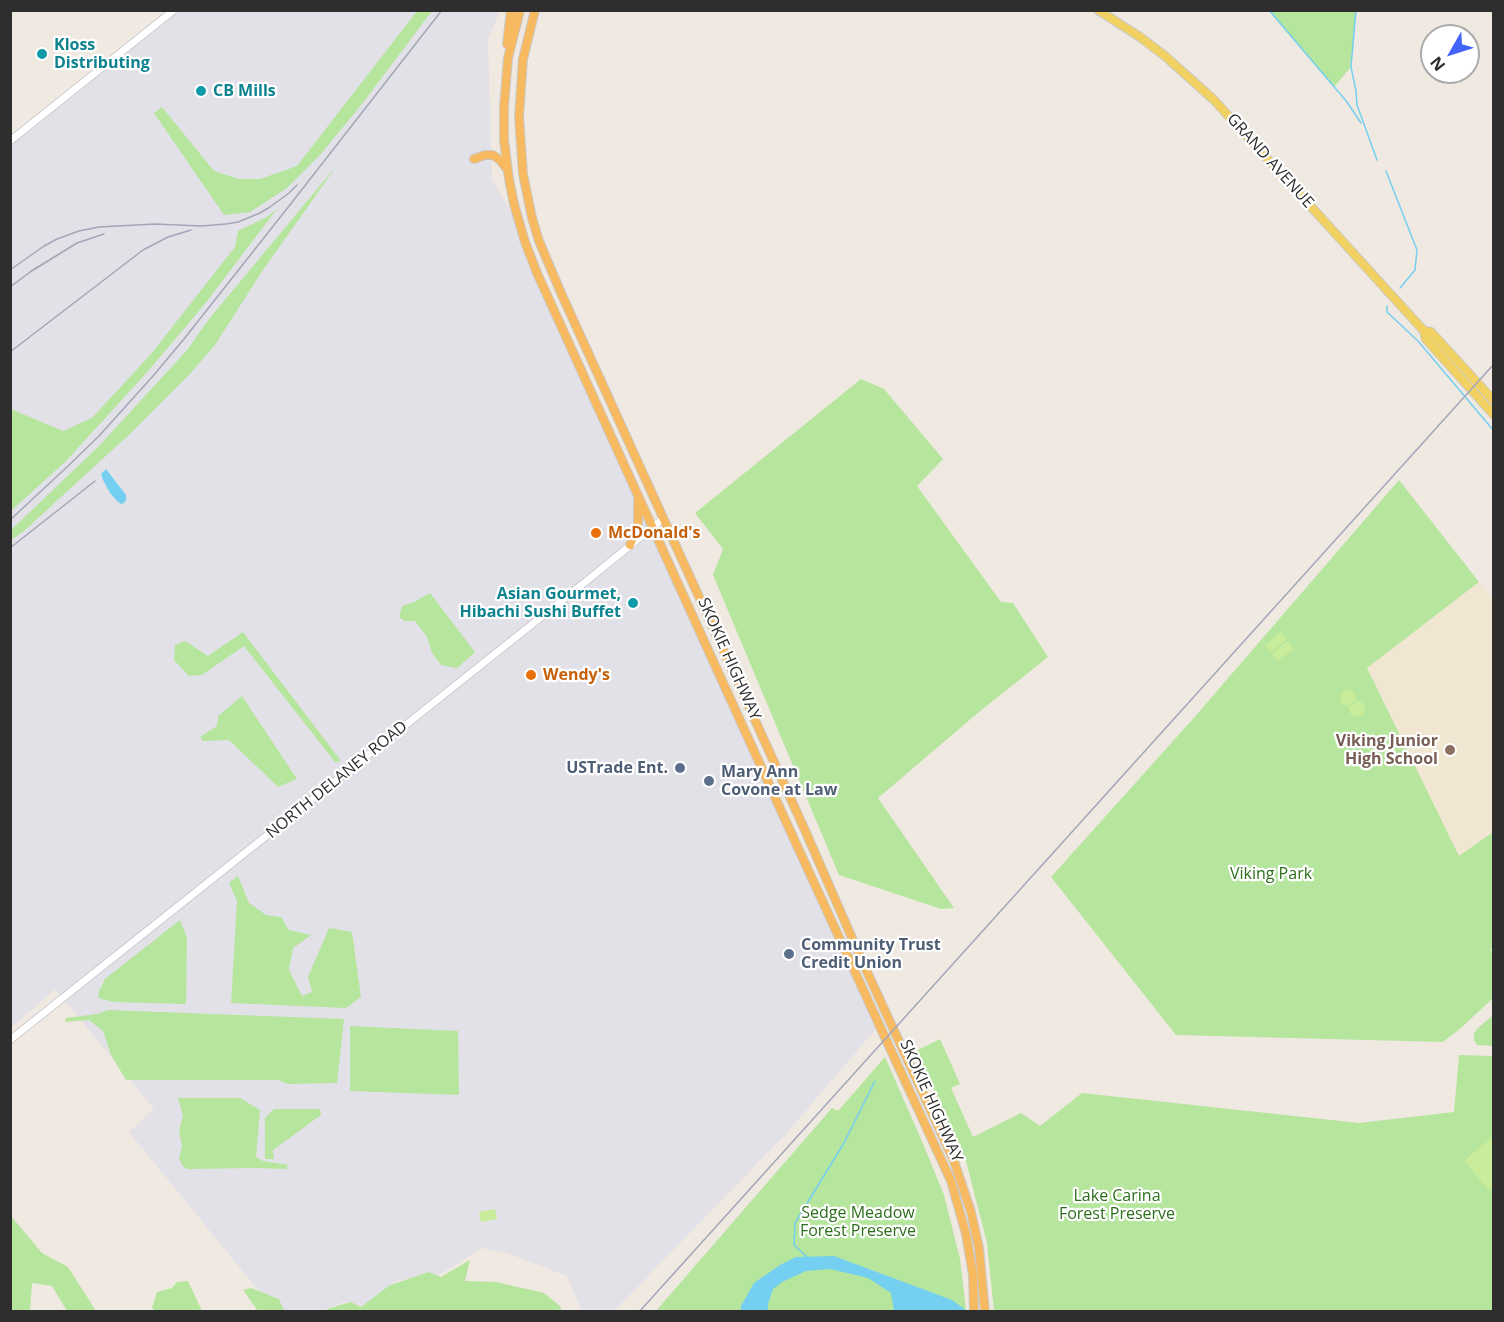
<!DOCTYPE html>
<html>
<head>
<meta charset="utf-8">
<style>
	body { margin:0 }
	#map { position:relative; width:1504px; height:1322px; overflow:hidden; background:#efe9e1; font-family:"Open Sans",sans-serif }
	canvas { display:block }
	.frame { position:absolute; inset:0; border:12px solid #2e2e2e; pointer-events:none }
	.north { position:absolute; left:1420px; top:24px; width:60px; height:60px; box-sizing:border-box; background:#fff; border:2px solid #ababab; border-radius:50%; rotate:231deg; font-size:16px; font-weight:700; line-height:24px; text-align:center; color:#2e2e2e }
	.north::after { content:''; display:block; margin:auto; width:21px; height:27px; background:#4264fb; clip-path:polygon(50% 0,100% 100%,50% 72%,0 100%) }
</style>
</head>
<body>
<div id="map">
<canvas width="1504" height="1322"></canvas>
<div class="frame"></div>
<div class="north">N</div>
</div>
<script>
const c = document.querySelector('canvas').getContext('2d');
c.lineJoin = 'round';
function fill(path, color) {
  c.fillStyle = color;
  c.fill(path, 'evenodd');
}
function shape(rows) {
  const path = new Path2D();
  for (const r of rows) {
    if (r.length === 3) {
      path.moveTo(r[0] + r[2], r[1]);
      path.arc(r[0], r[1], r[2], 0, 2 * Math.PI);
      continue;
    }
    path.moveTo(r[0], r[1]);
    for (let i = 2; i < r.length; i += 2) path.lineTo(r[i], r[i + 1]);
  }
  return path;
}
function strokePath(path, color, width, dash) {
  c.strokeStyle = color;
  c.lineWidth = width;
  c.lineCap = dash ? 'butt' : 'round';
  c.setLineDash(dash || []);
  c.stroke(path);
}
function label(font, color, halo, rows, align = 'center') {
  c.font = font + ' "Open Sans",sans-serif';
  c.lineWidth = 4.5;
  c.setLineDash([]);
  c.textBaseline = 'middle';
  c.strokeStyle = halo;
  c.fillStyle = color;
  for (const [text, x, y, turn = 0] of rows) {
    c.save();
    c.translate(x, y);
    c.rotate((+turn || 0) * Math.PI / 180);
    c.textAlign = isNaN(turn) ? turn : align;
    if (halo) c.strokeText(text, 0, 0);
    c.fillText(text, 0, 0);
    c.restore();
  }
}
fill(shape([
	[173,11,500,11,488,39,492,180,520,226,820,895,876,1029,785,1135,614,1311,582,1311,567,1276,507,1253,482,1248,441,1274,395,1281,367,1307,344,1302,322,1311,276,1312,129,1132,154,1109,55,989,11,1028,11,140]
]), '#e3e1e8');
fill(shape([
	[1479,582,1493,600,1493,831,1459,857,1367,668]
]), '#f0e6d1');
fill(shape([
	[417,11,432,11,362,104,320,155,287,188,250,212,224,215,154,113,162,107,214,171,239,179,260,179,297,166],
	[1269,11,1356,11,1351,67,1334,87],
	[338,164,263,270,215,345,188,376,133,431,24,531,11,540,11,530,99,446,188,349,209,319],
	[277,209,204,305,149,370,66,461,11,511,11,409,63,431,92,418,151,354,235,247,238,231,267,217],
	[861,379,884,389,943,459,917,486,1001,602,1013,603,1048,657,979,712,878,798,954,908,941,909,839,875,713,575,723,549,695,513],
	[1399,480,1479,582,1367,668,1459,856,1493,832,1494,947,1490,949,1493,953,1493,998,1461,1028,1443,1042,1176,1035,1051,877,1192,720],
	[430,593,475,652,457,668,441,665,432,653,427,637,415,621,404,621,399,617,402,606,414,602],
	[243,632,341,761,335,762,244,646,202,675,189,676,174,660,175,645,185,641,208,656],
	[242,696,297,779,278,787,229,740,203,741,200,737,217,726,218,716],
	[238,876,249,903,266,915,281,917,289,930,311,935,293,948,289,970,302,996,312,992,308,977,329,928,352,932,361,997,346,1008,231,1003,237,901,229,883],
	[180,920,187,938,186,1004,114,1002,98,998,99,991,105,979],
	[108,1010,344,1019,337,1083,288,1084,278,1080,126,1080,111,1055,103,1031,89,1020,65,1022,66,1018,97,1014],
	[1493,1015,1493,1046,1477,1045,1474,1040,1474,1033,1477,1029],
	[350,1026,458,1031,459,1095,350,1091],
	[940,1039,960,1084,951,1088,973,1137,1021,1113,1040,1126,1082,1093,1359,1123,1454,1112,1459,1055,1493,1056,1493,1311,994,1311,987,1243,966,1161,916,1051],
	[885,1057,921,1139,944,1195,960,1259,966,1310,964,1309,963,1312,655,1312,832,1108,838,1111],
	[178,1098,240,1098,260,1110,256,1157,263,1161,288,1165,286,1169,257,1168,187,1169,182,1165,179,1158,182,1146,179,1130,183,1116],
	[274,1109,320,1109,321,1115,273,1150,274,1159,265,1159,265,1118],
	[11,1216,42,1253,68,1267,96,1311,67,1311,52,1286,32,1283,30,1311,11,1311],
	[470,1260,465,1281,496,1282,544,1293,560,1306,562,1311,324,1311,330,1308,351,1302,361,1307,390,1285,429,1272,441,1277],
	[188,1281,202,1311,156,1311,152,1308,157,1292,172,1288,177,1282],
	[251,1288,279,1299,284,1311,258,1311,243,1290]
]), '#b6e59e');
fill(shape([
	[1281,632,1287,639,1271,652,1265,645],
	[1288,641,1294,649,1278,661,1272,654],
	[1348,698,8],
	[1357,709,8],
	[1493,1136,1493,1187,1489,1191,1464,1161],
	[495,1209,497,1219,481,1222,479,1212]
]), '#c9ec9a');
fill(shape([
	[106,469,126,495,126,500,124,503,121,504,117,501,110,493,103,480,101,474],
	[834,1256,952,1300,967,1311,894,1311,891,1293,868,1278,830,1269,806,1271,782,1282,773,1289,768,1304,768,1311,741,1311,741,1306,754,1283,780,1265,796,1257]
]), '#75cff0');
strokePath(shape([
	[1269,10,1347,102,1361,123],
	[1356,10,1351,67,1356,91,1357,105,1377,160],
	[1386,171,1417,250,1415,270,1400,288],
	[1387,306,1387,312,1418,341,1494,431],
	[807,1257,794,1245,795,1223,844,1143,875,1081]
]), '#75cff0', 1.5);
const tertiary = shape([
	[10,141,174,10],
	[10,1040,589,579,664,518]
]);
const primary = shape([
	[1098,10,1140,37,1165,56,1214,100,1424,331,1426,339,1494,415],
	[1424,331,1431,332,1494,401]
]);
const trunk = shape([
	[520,10,508,58,504,107,504,140,509,179,514,204,525,242,537,273,793,837,940,1157,951,1181,966,1234,973,1275,974,1312],
	[535,10,523,59,519,117,523,174,532,218,539,241,561,293,804,828,863,963,954,1161,971,1212,979,1248,985,1312],
	[507,44,511,10],
	[474,159,485,155,493,155,500,160,507,169],
	[630,545,638,524,638,501]
]);
strokePath(tertiary, '#b4b7c1', 8);
strokePath(primary, '#c9c9c9', 10);
strokePath(trunk, '#c9c9c9', 10);
strokePath(tertiary, '#fff', 7);
strokePath(primary, '#f2d163', 8);
strokePath(trunk, '#f8ba60', 8);
strokePath(shape([
	[10,270,44,246,57,239,79,231,99,227,155,224,201,226,226,224,238,222,260,213,270,207,289,193,297,185],
	[30,272,77,243,104,234],
	[10,287,37,267],
	[10,352,143,250,168,237,191,230],
	[10,520,67,467,99,436,153,376,184,339,293,201,442,10],
	[10,548,95,481],
	[639,1312,1494,364]
]), '#a3a6b8', 1.5);
for (const [x, y, r, color] of [
	[42,54,6,"#0f9aa8"],
	[201,91,6,"#0f9aa8"],
	[596,533,6,"#e8710a"],
	[633,603,6,"#0f9aa8"],
	[531,675,6,"#e8710a"],
	[1450,750,6,"#8d6e63"],
	[680,768,6,"#5c6f8a"],
	[709,781,6,"#5c6f8a"],
	[789,954,6,"#5c6f8a"]
]) {
  const dot = new Path2D();
  dot.arc(x, y, r, 0, 2 * Math.PI);
  c.fillStyle = color;
  c.fill(dot);
  strokePath(dot, '#fff', 2);
}
label('bold 16px', '#0d838f', '#fff', [
	["Kloss",54,45],
	["Distributing",54,63],
	["CB Mills",213,91],
	["Asian Gourmet,",621,594,"right"],
	["Hibachi Sushi Buffet",621,612,"right"]
], 'left');
label('16px', '#2e2e2e', '#fff', [
	["GRAND AVENUE",1270,161,48],
	["SKOKIE HIGHWAY",729,659,66],
	["NORTH DELANEY ROAD",337,780,-39],
	["SKOKIE HIGHWAY",931,1101,66]
]);
label('bold 16px', '#c56008', '#fff', [
	["McDonald's",608,533],
	["Wendy's",543,675]
], 'left');
label('bold 16px', '#785e54', '#fff', [
	["Viking Junior",1438,741],
	["High School",1438,759]
], 'right');
label('bold 16px', '#4e5e75', '#fff', [
	["USTrade Ent.",668,768,"right"],
	["Mary Ann",721,772],
	["Covone at Law",721,790],
	["Community Trust",801,945],
	["Credit Union",801,963]
], 'left');
label('16px', '#2c6e1b', '#fff', [
	["Viking Park",1271,874],
	["Lake Carina",1117,1196],
	["Forest Preserve",1117,1214],
	["Sedge Meadow",858,1213],
	["Forest Preserve",858,1231]
]);
</script>
</body>
</html>
